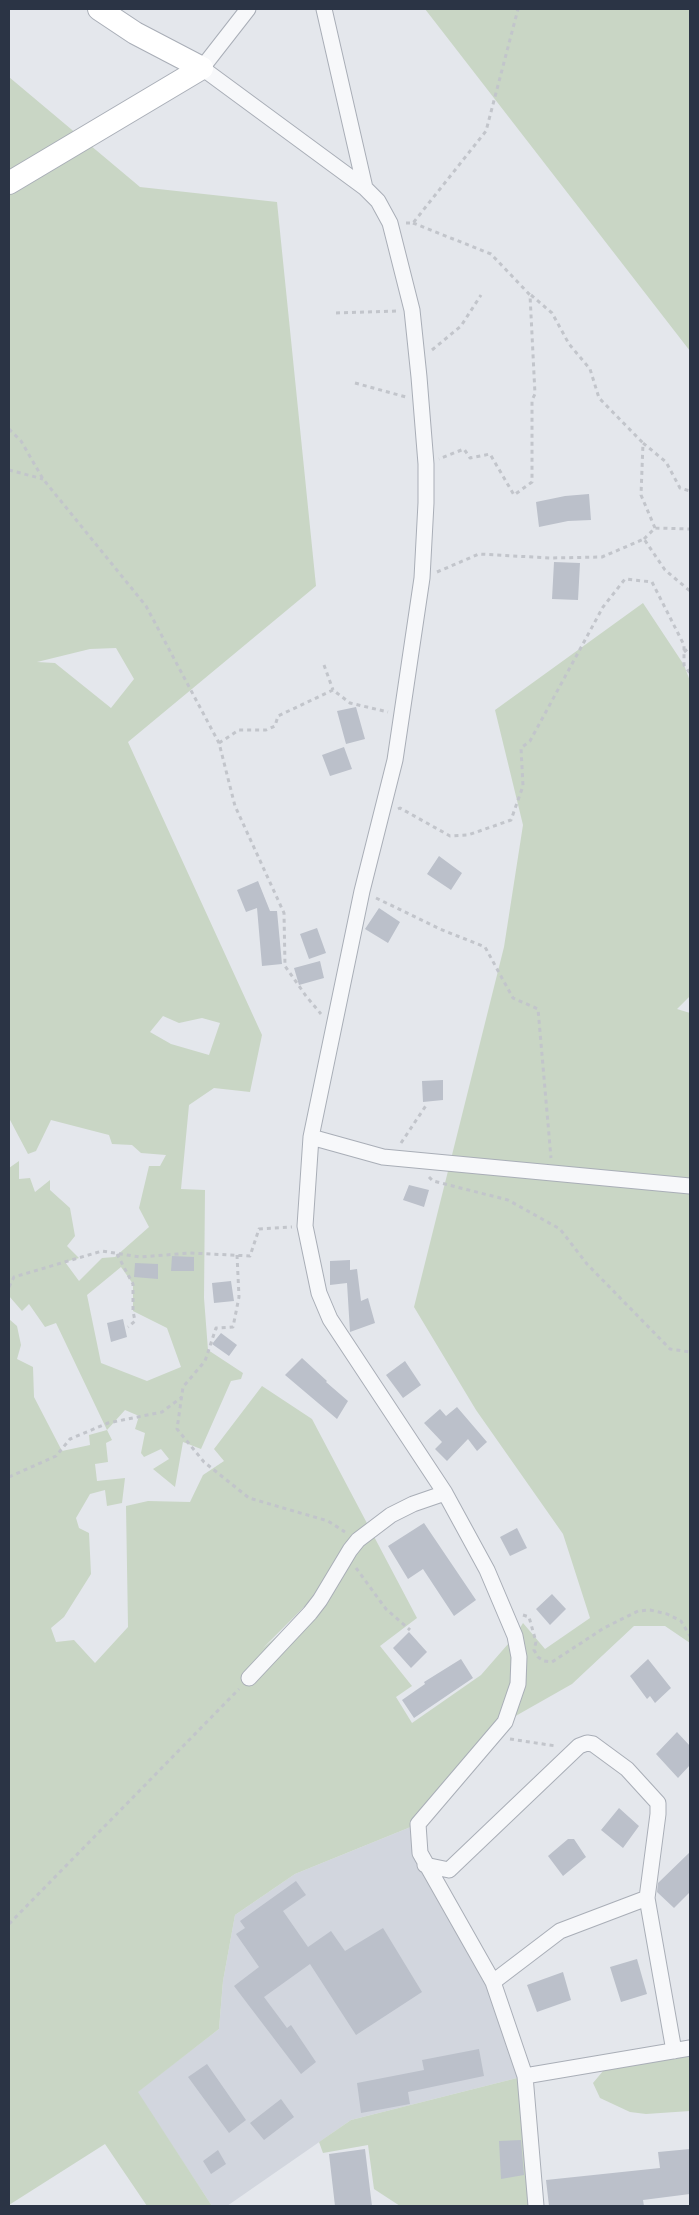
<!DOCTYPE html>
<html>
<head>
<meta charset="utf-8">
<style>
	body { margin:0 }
	#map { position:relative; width:699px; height:2215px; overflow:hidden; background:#e4e7ec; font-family:"DejaVu Sans",sans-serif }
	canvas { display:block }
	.frame { position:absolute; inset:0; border:10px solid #2b3445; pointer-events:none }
</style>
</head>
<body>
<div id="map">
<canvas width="699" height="2215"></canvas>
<div class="frame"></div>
</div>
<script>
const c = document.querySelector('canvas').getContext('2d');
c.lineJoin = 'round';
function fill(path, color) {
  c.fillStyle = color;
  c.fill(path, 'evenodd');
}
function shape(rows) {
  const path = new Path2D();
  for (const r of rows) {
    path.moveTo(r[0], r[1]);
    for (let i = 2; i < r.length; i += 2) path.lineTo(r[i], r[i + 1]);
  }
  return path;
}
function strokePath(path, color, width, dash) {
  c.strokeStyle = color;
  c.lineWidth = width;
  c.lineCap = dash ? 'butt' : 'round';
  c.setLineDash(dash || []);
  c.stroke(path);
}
fill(shape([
	[418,1824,418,1853,493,1982,525,2076,351,2120,227,2206,212,2206,137,2092,219,2029,223,1981,235,1915,295,1874]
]), '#d2d6de');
fill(shape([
	[425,9,690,9,690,351],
	[9,77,140,187,277,202,316,586,128,742,262,1035,250,1092,214,1088,189,1105,181,1189,205,1190,204,1298,208,1350,243,1373,241,1379,231,1381,201,1449,183,1442,175,1487,153,1469,169,1459,161,1449,144,1457,141,1453,145,1433,135,1429,139,1416,125,1410,107,1430,112,1440,106,1443,108,1462,95,1464,97,1481,125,1478,122,1503,107,1506,105,1490,90,1494,76,1518,79,1528,89,1533,91,1574,64,1617,51,1628,56,1642,74,1640,95,1663,128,1627,126,1506,148,1501,190,1502,203,1475,224,1461,214,1449,262,1386,312,1419,417,1618,380,1646,412,1686,396,1697,412,1723,481,1675,515,1636,523,1623,545,1649,590,1618,563,1534,476,1410,414,1307,504,947,523,825,495,710,643,603,684,665,690,681,690,996,677,1009,690,1013,690,1643,665,1626,634,1626,572,1684,505,1722,418,1824,295,1874,235,1915,223,1981,219,2029,138,2092,212,2206,147,2206,105,2144,9,2205,9,1319,17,1326,21,1345,17,1359,33,1367,34,1397,62,1451,90,1445,89,1435,107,1430,56,1323,45,1327,29,1304,22,1311,9,1296,9,1168,19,1161,19,1179,30,1178,35,1192,50,1180,50,1190,70,1208,75,1236,67,1246,79,1258,65,1262,79,1281,102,1258,115,1257,149,1227,139,1208,149,1166,160,1166,166,1155,141,1153,132,1145,112,1144,109,1135,51,1120,36,1151,28,1154,9,1118],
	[116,648,134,679,111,708,55,663,37,662,90,649],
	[163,1016,179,1023,202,1018,220,1023,209,1055,171,1044,150,1032],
	[121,1267,133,1284,133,1311,167,1328,181,1367,147,1381,101,1363,87,1295],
	[342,1549,320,1600,263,1648,314,1597],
	[690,2054,690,2111,646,2114,630,2112,600,2098,593,2083,603,2071,617,2064],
	[525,2076,536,2206,400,2206,374,2189,368,2145,323,2153,319,2142,351,2120]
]), '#c9d6c5');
fill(shape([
	[589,494,591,520,568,521,539,527,536,502,565,496],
	[554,562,580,563,578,600,552,599],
	[356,707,365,739,346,744,337,711],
	[344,747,352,769,330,776,322,755],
	[439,856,462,873,451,890,427,874],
	[258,881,270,911,277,911,282,964,262,966,257,908,246,912,237,890],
	[379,908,400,922,388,943,365,929],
	[317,928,326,953,309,959,300,934],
	[320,961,324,978,299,985,294,968],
	[443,1080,443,1100,423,1102,422,1081],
	[409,1185,429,1190,424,1207,403,1200],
	[172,1256,194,1257,194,1271,171,1271],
	[350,1260,350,1270,357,1269,361,1301,368,1298,375,1323,350,1332,347,1283,330,1285,330,1261],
	[135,1263,158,1264,158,1279,134,1277],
	[231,1281,234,1301,214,1303,212,1283],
	[123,1319,127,1337,111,1342,107,1323],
	[221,1333,237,1345,229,1356,212,1344],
	[302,1358,327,1381,326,1382,348,1401,337,1419,285,1375],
	[405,1361,421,1385,403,1398,386,1375],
	[457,1407,487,1442,477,1451,468,1439,447,1461,435,1449,442,1442,424,1423,440,1409,446,1416],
	[424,1523,476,1600,454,1616,423,1569,408,1579,388,1546],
	[517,1528,527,1548,510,1556,500,1537],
	[552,1594,566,1609,550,1625,536,1609],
	[409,1632,427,1652,411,1668,393,1648],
	[461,1659,473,1678,414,1718,402,1700,425,1684,424,1682],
	[648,1659,671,1688,655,1703,650,1696,647,1699,630,1676],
	[677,1732,690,1746,690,1765,678,1778,656,1754],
	[619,1808,639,1826,623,1848,601,1830],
	[568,1839,574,1839,586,1857,563,1876,548,1856],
	[690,1852,690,1892,674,1908,657,1892,658,1883],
	[296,1881,306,1895,283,1911,308,1947,331,1931,345,1951,383,1928,422,1992,356,2035,310,1964,264,1997,287,2028,291,2025,316,2062,301,2074,234,1986,259,1967,236,1934,245,1928,240,1921],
	[637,1959,647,1994,621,2002,610,1967],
	[563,1972,571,2000,537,2012,527,1985],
	[479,2049,484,2076,408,2092,410,2104,361,2113,357,2083,424,2070,422,2060],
	[207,2064,246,2120,229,2133,188,2077],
	[281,2099,294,2117,264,2140,250,2123],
	[521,2140,524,2175,501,2179,499,2141],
	[365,2149,372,2206,335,2206,329,2154],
	[690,2149,690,2194,643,2200,644,2206,549,2206,546,2180,660,2168,658,2152],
	[218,2150,226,2164,211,2174,203,2161]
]), '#bbc0ca');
const street = shape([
	[248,9,202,68,365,188,378,201,390,223,412,310,419,377,426,464,426,503,422,578,395,760,362,891,311,1137,305,1226,319,1293,330,1319,445,1493,487,1570,515,1636,519,1657,518,1684,505,1722,418,1824,420,1853,493,1982,525,2076,690,2048],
	[324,9,365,188],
	[311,1137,383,1157,690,1186],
	[249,1678,310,1613,320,1600,350,1550,358,1540,391,1515,413,1504,445,1493],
	[425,1865,449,1870,579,1746,587,1743,593,1744,627,1769,658,1803,658,1814,647,1898,560,1931,493,1982],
	[647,1898,674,2051],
	[525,2076,536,2206]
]);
const secondary = shape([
	[99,9,135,33,202,68],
	[9,183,202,68]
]);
strokePath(street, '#a9aeb7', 17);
strokePath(secondary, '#a9aeb7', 24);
strokePath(shape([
	[406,223,413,223,486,131,518,9],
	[413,223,491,254,530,295,535,394,532,400,532,482,514,495,490,454,470,458,464,449,439,459],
	[531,295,552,313,569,344,590,369,599,398,643,443],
	[336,313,396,311],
	[432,350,461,326,481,295],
	[355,383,406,397],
	[9,429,21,441,43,479,146,606,219,743,235,806,284,913,285,966,306,996,321,1014],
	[9,470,43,479],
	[655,528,641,495,643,443,666,462,680,488,690,491],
	[644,539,655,528,690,529],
	[437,572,479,554,550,558,602,557,644,539,665,570,690,591],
	[684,652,690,647],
	[324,665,333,690],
	[219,743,239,730,266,730,275,726,278,716,333,690,350,703,388,712],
	[398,809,400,808,450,836,468,835,511,820,523,786,521,748,530,741,603,607,625,579,652,582,684,645,684,665,690,673],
	[376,898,440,929,485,947,513,998,538,1009,551,1158],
	[401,1143,427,1104],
	[429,1177,433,1181,508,1200,560,1229,587,1264,670,1349,690,1352],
	[117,1254,133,1284,133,1311,135,1321,128,1327],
	[237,1255,239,1297,233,1327,216,1328,205,1361,183,1387,177,1429,204,1462,249,1498,328,1521,345,1532],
	[9,1287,14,1277,102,1251,140,1257,190,1253,250,1256,259,1229,292,1227],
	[9,1477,56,1456,70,1439,108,1423,162,1412,182,1397],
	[356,1568,386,1609,410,1630],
	[523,1615,529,1617,536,1642,534,1650,538,1657,544,1661,552,1662,604,1628,638,1611,650,1610,667,1614,681,1621,690,1636],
	[510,1739,556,1746],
	[9,1924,239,1689]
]), '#c2c5cb', 3, [4, 4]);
strokePath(street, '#f7f8fa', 15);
strokePath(secondary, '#fff', 22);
</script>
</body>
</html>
